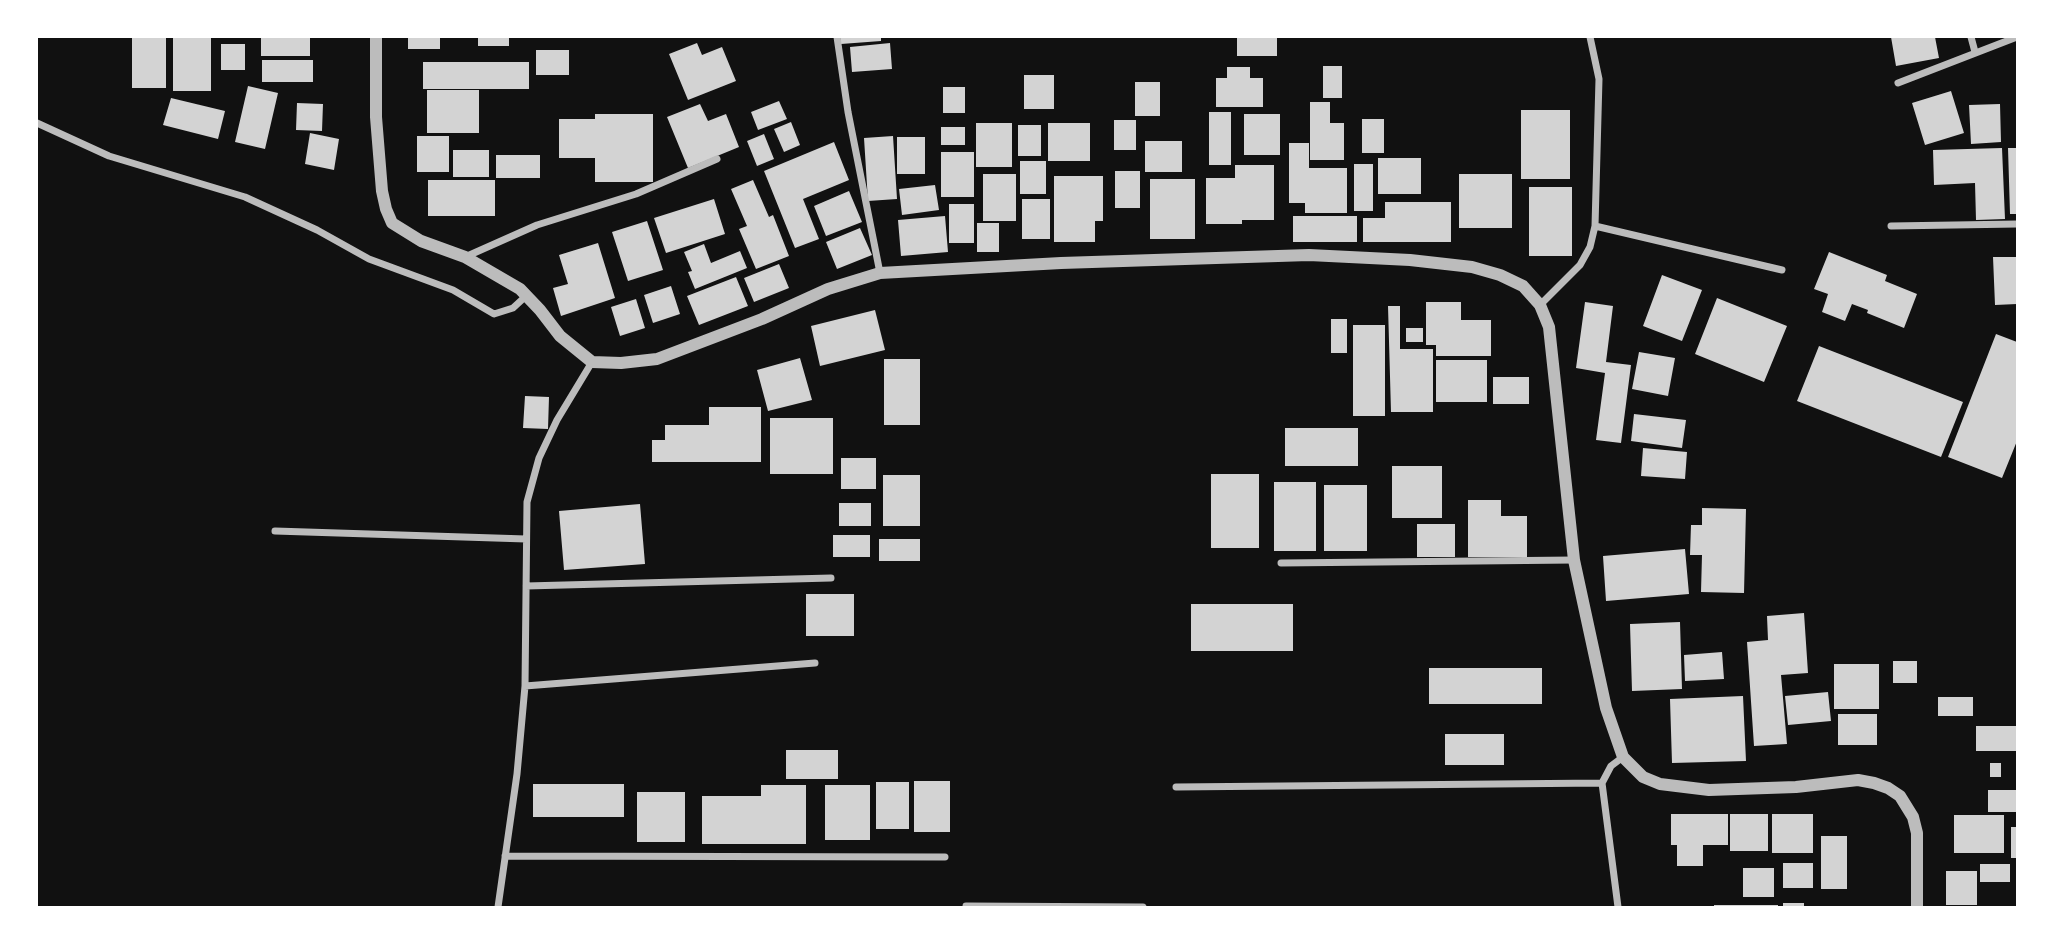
<!DOCTYPE html>
<html>
<head>
<meta charset="utf-8">
<style>
	body { margin:0 }
	#map { position:relative; width:2054px; height:944px; overflow:hidden; background:#111; font-family:Raleway,sans-serif }
	canvas { display:block }
	.frame { position:absolute; inset:0; border:38px solid #fff; pointer-events:none }
</style>
</head>
<body>
<div id="map">
<canvas width="2054" height="944"></canvas>
<div class="frame"></div>
</div>
<script>
const c = document.querySelector('canvas').getContext('2d');
c.lineJoin = 'round';
function fill(path, color) {
  c.fillStyle = color;
  c.fill(path, 'evenodd');
}
function shape(rows) {
  const path = new Path2D();
  for (const r of rows) {
    path.moveTo(r[0], r[1]);
    for (let i = 2; i < r.length; i += 2) path.lineTo(r[i], r[i + 1]);
  }
  return path;
}
function strokePath(path, color, width, dash) {
  c.strokeStyle = color;
  c.lineWidth = width;
  c.lineCap = dash ? 'butt' : 'round';
  c.setLineDash(dash || []);
  c.stroke(path);
}
fill(shape([
	[132,37,166,37,166,88,132,88],
	[261,37,310,37,310,56,261,56],
	[408,37,440,37,440,49,408,49],
	[478,37,509,37,509,46,478,46],
	[840,37,881,37,881,41,841,44],
	[1237,37,1277,37,1277,56,1237,56],
	[1891,37,1935,37,1939,58,1896,66],
	[173,38,211,38,211,91,173,91],
	[697,43,702,55,722,47,736,81,688,100,669,54],
	[890,43,892,69,852,72,850,47],
	[221,44,245,44,245,70,221,70],
	[536,50,569,50,569,75,536,75],
	[262,60,313,60,313,82,262,82],
	[423,62,529,62,529,89,423,89],
	[1323,66,1342,66,1342,98,1323,98],
	[1227,67,1250,67,1250,78,1263,78,1263,107,1216,107,1216,78,1227,78],
	[1024,75,1054,75,1054,109,1024,109],
	[1135,82,1160,82,1160,116,1135,116],
	[248,86,278,93,265,149,235,142],
	[943,87,965,87,965,113,943,113],
	[427,90,479,90,479,133,427,133],
	[1951,91,1964,133,1925,145,1912,103],
	[171,98,225,111,218,139,163,125],
	[779,101,787,119,758,130,751,112],
	[1310,102,1330,102,1330,123,1344,123,1344,160,1310,160],
	[297,103,323,104,322,131,296,130],
	[700,104,708,121,726,114,739,147,688,168,667,117],
	[2000,104,2001,142,1971,144,1969,105],
	[1521,110,1570,110,1570,179,1521,179],
	[1209,112,1231,112,1231,165,1209,165],
	[595,114,653,114,653,182,595,182,595,158,559,158,559,119,595,119],
	[1244,114,1280,114,1280,155,1244,155],
	[1362,119,1384,119,1384,153,1362,153],
	[1114,120,1136,120,1136,150,1114,150],
	[791,122,800,145,784,152,774,129],
	[976,123,1012,123,1012,167,976,167],
	[1048,123,1090,123,1090,161,1048,161],
	[1018,125,1041,125,1041,156,1018,156],
	[941,127,965,127,965,145,941,145],
	[310,133,339,139,334,170,305,164],
	[764,134,774,159,757,166,747,141],
	[417,136,449,136,449,172,417,172],
	[893,136,897,199,868,201,864,138],
	[897,137,925,137,925,174,897,174],
	[1145,141,1182,141,1182,172,1145,172],
	[834,142,849,180,803,199,819,239,795,248,764,171],
	[1289,143,1309,143,1309,168,1347,168,1347,213,1305,213,1305,203,1289,203],
	[2002,148,2005,219,1976,220,1975,183,1934,185,1933,150],
	[2008,148,2017,148,2017,214,2010,214],
	[453,150,489,150,489,177,453,177],
	[941,152,974,152,974,197,941,197],
	[496,155,540,155,540,178,496,178],
	[1378,158,1421,158,1421,194,1378,194],
	[1020,161,1046,161,1046,194,1020,194],
	[1354,164,1373,164,1373,211,1354,211],
	[1235,165,1274,165,1274,220,1242,220,1242,224,1206,224,1206,178,1235,178],
	[1115,171,1140,171,1140,208,1115,208],
	[983,174,1016,174,1016,221,983,221],
	[1459,174,1512,174,1512,228,1459,228],
	[1054,176,1103,176,1103,221,1095,221,1095,242,1054,242],
	[1150,179,1195,179,1195,239,1150,239],
	[428,180,495,180,495,216,428,216],
	[753,180,769,217,773,215,789,256,756,269,739,229,747,226,731,189],
	[935,185,939,210,902,215,899,189],
	[1529,187,1572,187,1572,256,1529,256],
	[849,191,862,222,826,236,814,206],
	[714,199,725,234,666,253,654,218],
	[1022,199,1050,199,1050,239,1022,239],
	[1385,202,1451,202,1451,242,1363,242,1363,218,1385,218],
	[949,204,974,204,974,243,949,243],
	[945,216,948,252,901,256,898,220],
	[1293,216,1357,216,1357,242,1293,242],
	[647,221,663,270,628,281,612,232],
	[977,223,999,223,999,252,977,252],
	[860,228,872,255,837,269,826,242],
	[598,243,615,298,561,316,553,288,568,284,559,255],
	[704,244,711,263,740,251,747,268,695,289,688,272,692,271,684,252],
	[1829,252,1887,275,1885,281,1917,294,1904,328,1867,313,1868,310,1852,304,1845,321,1822,312,1828,294,1814,289],
	[1993,257,2017,257,2017,304,1995,305],
	[779,264,789,288,754,302,744,278],
	[1662,275,1702,290,1682,341,1643,326],
	[736,277,748,306,699,325,687,296],
	[671,286,680,314,653,323,644,295],
	[1717,298,1787,326,1764,382,1695,354],
	[636,299,645,328,620,336,611,307],
	[1426,302,1461,302,1461,320,1491,320,1491,356,1436,356,1436,345,1426,345],
	[1585,302,1613,306,1606,362,1631,365,1621,443,1596,440,1605,373,1576,368],
	[1388,306,1400,306,1400,349,1433,349,1433,412,1391,412],
	[875,310,885,350,820,366,811,326],
	[1331,319,1347,319,1347,353,1331,353],
	[1353,325,1385,325,1385,416,1353,416],
	[1406,328,1423,328,1423,342,1406,342],
	[1996,334,2017,342,2017,441,2002,478,1948,457],
	[1819,346,1963,402,1941,457,1797,401],
	[1639,352,1675,358,1668,396,1632,389],
	[800,358,812,400,768,411,757,370],
	[884,359,920,359,920,425,884,425],
	[1436,360,1487,360,1487,402,1436,402],
	[1493,377,1529,377,1529,404,1493,404],
	[525,396,549,397,548,429,523,428],
	[709,407,761,407,761,462,652,462,652,440,665,440,665,425,709,425],
	[1634,414,1686,420,1682,448,1631,441],
	[770,418,833,418,833,474,770,474],
	[1285,428,1358,428,1358,466,1285,466],
	[1643,448,1687,452,1685,479,1641,476],
	[841,458,876,458,876,489,841,489],
	[1392,466,1442,466,1442,518,1392,518],
	[1211,474,1259,474,1259,548,1211,548],
	[883,475,920,475,920,526,883,526],
	[1274,482,1316,482,1316,551,1274,551],
	[1324,485,1367,485,1367,551,1324,551],
	[1468,500,1501,500,1501,516,1527,516,1527,557,1468,557],
	[839,503,871,503,871,526,839,526],
	[640,504,645,564,564,570,559,511],
	[1702,508,1746,509,1744,593,1701,592,1702,555,1690,555,1691,525,1702,525],
	[1417,524,1455,524,1455,557,1417,557],
	[833,535,870,535,870,557,833,557],
	[879,539,920,539,920,561,879,561],
	[1685,549,1689,594,1606,601,1603,556],
	[806,594,854,594,854,636,806,636],
	[1191,604,1293,604,1293,651,1191,651],
	[1804,613,1808,673,1781,675,1787,744,1754,746,1747,642,1768,640,1767,616],
	[1680,622,1682,689,1632,691,1630,624],
	[1722,652,1724,679,1685,681,1684,655],
	[1893,661,1917,661,1917,683,1893,683],
	[1834,664,1879,664,1879,709,1834,709],
	[1429,668,1542,668,1542,704,1429,704],
	[1828,692,1831,721,1788,725,1785,696],
	[1743,696,1746,761,1672,763,1670,699],
	[1938,697,1973,697,1973,716,1938,716],
	[1838,714,1877,714,1877,745,1838,745],
	[1976,726,2017,726,2017,751,1976,751],
	[1445,734,1504,734,1504,765,1445,765],
	[786,750,838,750,838,779,786,779],
	[1990,763,2001,763,2001,777,1990,777],
	[914,781,950,781,950,832,914,832],
	[876,782,909,782,909,829,876,829],
	[533,784,624,784,624,817,533,817],
	[761,785,806,785,806,844,702,844,702,796,761,796],
	[825,785,870,785,870,840,825,840],
	[1988,790,2016,790,2016,812,1988,812],
	[637,792,685,792,685,842,637,842],
	[1671,814,1728,814,1728,845,1703,845,1703,866,1677,866,1677,845,1671,845],
	[1730,814,1768,814,1768,851,1730,851],
	[1772,814,1813,814,1813,853,1772,853],
	[1954,815,2004,815,2004,853,1954,853],
	[2011,827,2017,827,2017,858,2011,858],
	[1821,836,1847,836,1847,889,1821,889],
	[1783,863,1813,863,1813,888,1783,888],
	[1980,864,2010,864,2010,882,1980,882],
	[1743,868,1774,868,1774,897,1743,897],
	[1946,871,1977,871,1977,905,1946,905],
	[1783,903,1804,903,1804,907,1783,907],
	[1714,905,1778,905,1778,907,1714,907]
]), '#d3d3d3');
strokePath(shape([
	[837,37,848,112,880,273],
	[1971,37,1975,52],
	[1898,83,2017,37],
	[37,123,109,156,245,197,317,230,369,259,453,290,494,314,513,308,526,296],
	[1595,226,1782,270],
	[1891,226,2017,224],
	[465,257,537,225,636,194,717,159],
	[1540,305,1580,265,1590,247,1595,226,1599,79,1590,37],
	[275,531,526,539],
	[1281,563,1574,560],
	[526,586,831,578],
	[525,686,815,663],
	[1176,787,1602,783],
	[505,856,945,857],
	[966,906,1143,907],
	[498,907,517,774,525,686,527,502,539,458,557,420,592,362],
	[1618,907,1602,783,1611,766,1623,757]
]), '#bcbcbc', 7);
strokePath(shape([
	[376,37,376,117,382,191,386,209,392,223,421,241,465,257,520,289,540,310,560,336,592,362,621,363,657,359,762,319,828,289,880,273,1061,263,1309,255,1410,260,1472,267,1500,275,1523,286,1540,305,1549,327,1574,560,1606,708,1623,757,1643,777,1660,784,1709,790,1796,787,1858,780,1874,783,1888,788,1900,796,1913,817,1917,833,1917,907]
]), '#bcbcbc', 12);
</script>
</body>
</html>
